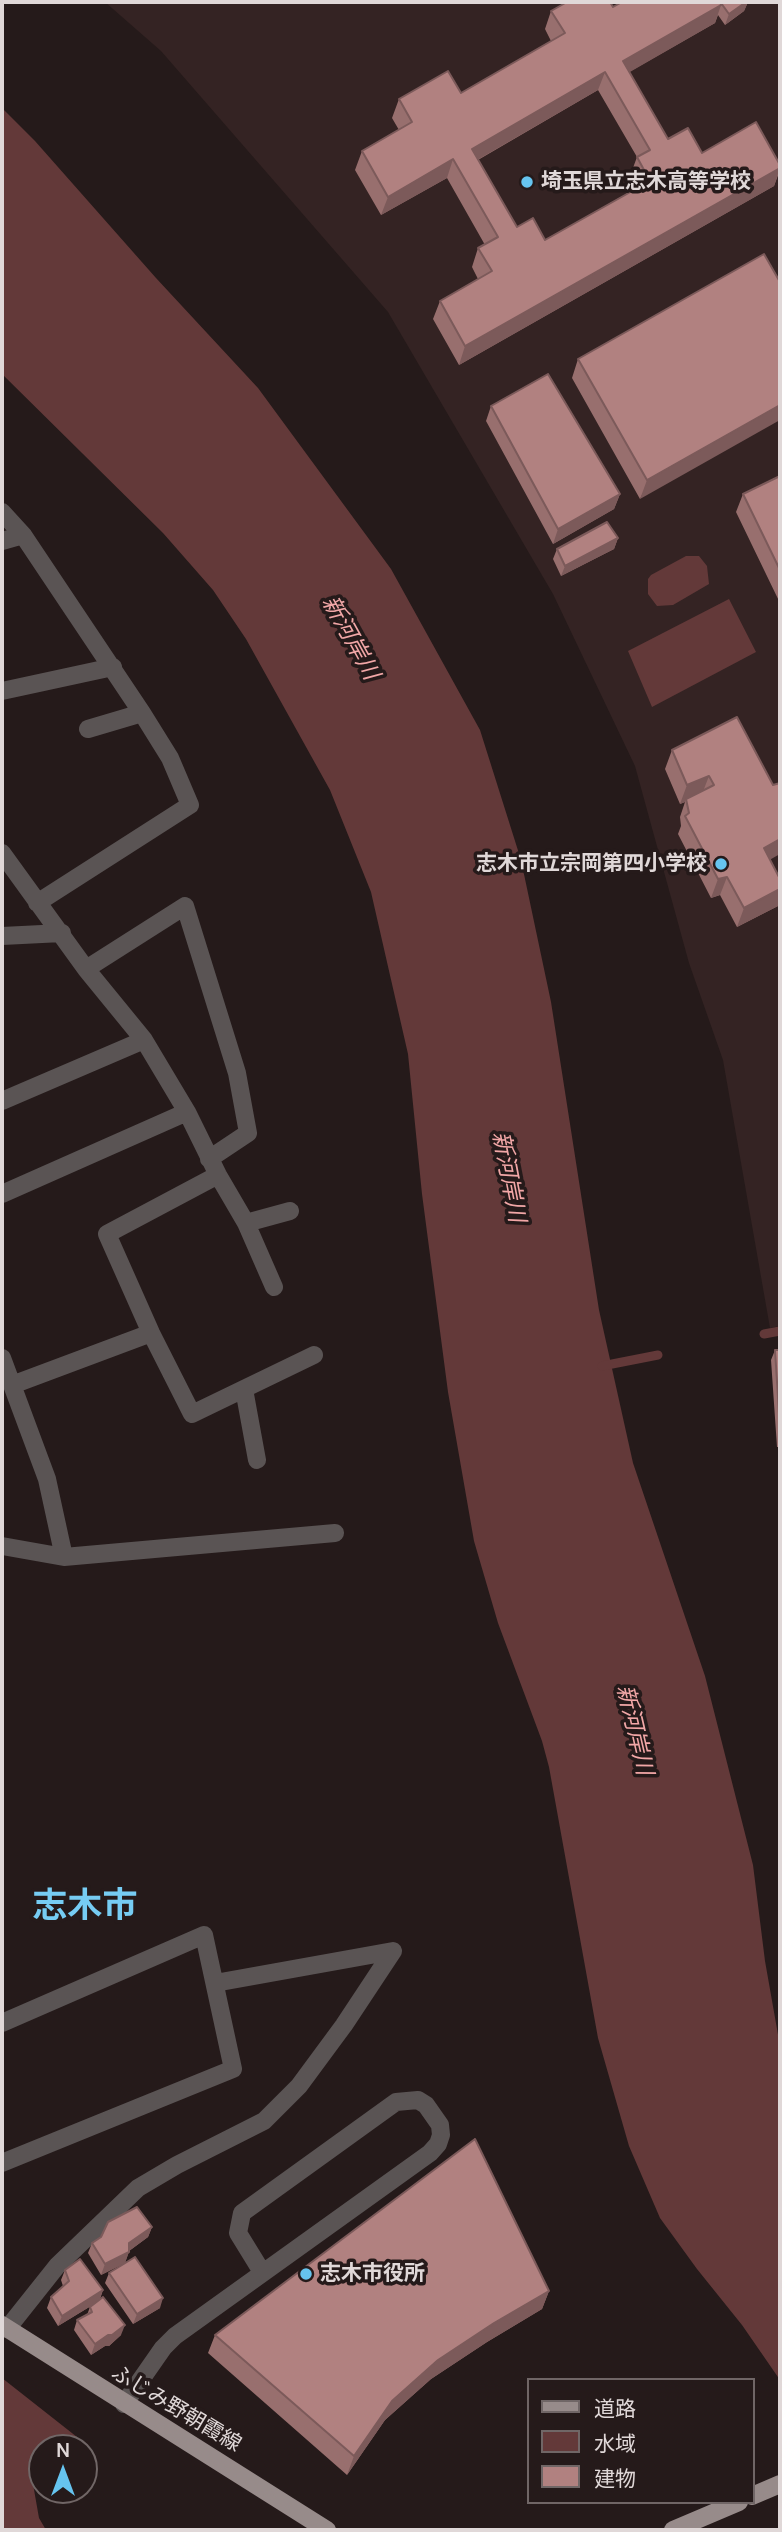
<!DOCTYPE html>
<html>
<head>
<meta charset="utf-8">
<style>
	body { margin:0 }
	#map { position:relative; width:782px; height:2532px; overflow:hidden; background:#251a1a; font-family:Manrope,"Noto Sans JP",sans-serif }
	canvas { display:block }
	.frame { position:absolute; inset:0; border:4px solid #e0d8d8; pointer-events:none }
	.legend { position:absolute; left:527px; top:2378px; width:228px; height:126px; box-sizing:border-box; background:#251a1a; border:2px solid #706666; margin:0; padding:9px 12px; list-style:none; font-size:21px; color:#e0d8d8 }
	.legend li { display:flex; align-items:center; gap:14px; height:35px }
	.legend b { width:35px; border:2px solid #706666 }
	.north { position:absolute; left:28px; top:2434px; width:70px; height:70px; box-sizing:border-box; background:#251a1a; border:2px solid #706666; border-radius:50%; rotate:0deg; font-size:19px; font-weight:700; line-height:28px; text-align:center; color:#e0d8d8 }
	.north::after { content:''; display:block; margin:auto; width:24px; height:32px; background:#66c4ef; clip-path:polygon(50% 0,100% 100%,50% 72%,0 100%) }
</style>
</head>
<body>
<div id="map">
<canvas width="782" height="2532"></canvas>
<div class="frame"></div>
<ul class="legend">
<li><b style="height:9px;background:#978b8a"></b>道路</li>
<li><b style="height:19px;background:#633939"></b>水域</li>
<li><b style="height:19px;background:#b18180"></b>建物</li>
</ul>
<div class="north">N</div>
</div>
<script>
const c = document.querySelector('canvas').getContext('2d');
c.lineJoin = 'round';
function fill(path, color) {
  c.fillStyle = color;
  c.fill(path, 'evenodd');
}
function shape(rows) {
  const path = new Path2D();
  for (const r of rows) {
    path.moveTo(r[0], r[1]);
    for (let i = 2; i < r.length; i += 2) path.lineTo(r[i], r[i + 1]);
  }
  return path;
}
function strokePath(path, color, width, dash) {
  c.strokeStyle = color;
  c.lineWidth = width;
  c.lineCap = dash ? 'butt' : 'round';
  c.setLineDash(dash || []);
  c.stroke(path);
}
function label(font, color, halo, rows, align = 'center') {
  c.font = font + ' Manrope,"Noto Sans JP",sans-serif';
  c.lineWidth = 7;
  c.setLineDash([]);
  c.textBaseline = 'middle';
  c.strokeStyle = halo;
  c.fillStyle = color;
  for (const [text, x, y, turn = 0] of rows) {
    c.save();
    c.translate(x, y);
    c.rotate((+turn || 0) * Math.PI / 180);
    c.textAlign = isNaN(turn) ? turn : align;
    if (halo) c.strokeText(text, 0, 0);
    c.fillText(text, 0, 0);
    c.restore();
  }
}
fill(shape([
	[105,2,780,2,780,1326,770,1328,723,1060,689,963,635,766,553,594,388,312,161,51]
]), '#342323');
fill(shape([
	[2,108,35,141,156,278,258,388,391,569,480,730,521,860,551,1002,599,1310,633,1463,705,1676,753,1865,765,1961,780,2046,780,2380,742,2325,697,2269,660,2218,629,2146,598,2038,549,1767,542,1741,498,1623,474,1541,448,1392,422,1194,408,1054,371,892,330,790,246,639,213,590,163,533,2,374],
	[686,556,699,556,707,566,709,584,673,605,657,606,648,594,648,579,651,575],
	[729,599,756,652,652,707,628,651],
	[2,2378,77,2437,73,2448,42,2448,42,2474,33,2484,39,2518,46,2530,2,2530]
]), '#633939');
strokePath(shape([
	[764,1334,780,1331],
	[602,1366,658,1355]
]), '#633939', 9);
strokePath(shape([
	[2,512,23,535,142,713,170,758,190,805,37,903],
	[2,541,23,535],
	[2,691,113,667],
	[88,729,142,713],
	[2,853,86,969,144,1040,187,1112,218,1175,246,1223,274,1287],
	[2,936,62,933],
	[86,969,185,906,237,1073,248,1133,209,1159],
	[2,1101,144,1040],
	[218,1175,107,1234,151,1333,192,1414,314,1355],
	[2,1194,187,1112],
	[246,1223,290,1211],
	[2,1358,47,1479,64,1557],
	[12,1385,151,1333],
	[244,1389,257,1460],
	[2,1546,64,1557,335,1533],
	[2,2023,204,1935,233,2069,2,2163],
	[7,2329,57,2266,138,2188,177,2165,264,2121,299,2086,344,2025,393,1951,215,1983],
	[124,2404,163,2348,175,2336,430,2153,438,2144,441,2135,440,2125,426,2105,418,2100,396,2102,242,2213,238,2233,262,2272]
]), '#5a5454', 18);
strokePath(shape([
	[2,2325,327,2530],
	[752,2496,780,2484],
	[673,2530,739,2502]
]), '#978b8a', 18);
fill(shape([
	[622,2,748,2,744,11,725,25,718,15,715,23,629,72,668,139,702,153,780,165,780,170,774,186,459,365,433,319,440,301,478,279,472,267,478,248,485,245,447,178,381,215,355,170,362,151,399,130,392,118,399,99,461,93,551,41,545,29,551,11,613,7],
	[598,90,637,157,630,176,637,188,545,240,517,227,478,160],
	[764,254,640,499,572,378,578,359],
	[491,406,620,494,614,509,553,544,486,421],
	[780,476,780,603,736,512,743,494],
	[618,538,614,549,561,576,553,559,557,549],
	[672,750,773,785,770,860,780,879,780,899,778,906,737,927,720,895,711,898,678,834,681,826,680,817,685,802,680,804,665,769],
	[775,1350,780,1350,780,1447,777,1447,771,1360],
	[152,2227,148,2237,129,2251,125,2263,101,2275,88,2253,92,2243],
	[65,2270,103,2290,100,2299,121,2335,109,2346,105,2346,91,2355,74,2330,77,2320,87,2315,90,2307,91,2306,58,2326,47,2308,51,2297,63,2286,61,2280],
	[109,2273,160,2308,133,2324,105,2283],
	[549,2291,542,2309,487,2342,431,2379,385,2420,347,2475,208,2353,215,2335]
]), '#986f6e');
fill(shape([
	[746,2,748,2,744,11,725,25,729,14],
	[721,5,715,23,616,80,623,61],
	[605,72,598,90,465,167,472,149],
	[453,159,447,178,381,215,388,197],
	[780,168,774,186,459,365,465,346],
	[780,405,780,420,640,499,647,480],
	[620,494,614,509,553,544,558,529],
	[618,538,614,549,561,576,565,566],
	[709,776,702,794,686,799,685,802,680,804,687,785],
	[780,839,780,854,757,867,764,848],
	[727,877,720,895,711,898,718,879],
	[780,889,780,899,778,906,737,927,744,908],
	[152,2227,148,2237,125,2254,129,2243],
	[129,2252,125,2263,101,2275,105,2264],
	[103,2290,99,2301,58,2326,62,2316],
	[549,2291,542,2309,487,2342,431,2379,385,2420,347,2475,354,2456,392,2401,438,2360,494,2323],
	[163,2298,160,2308,133,2324,137,2314],
	[125,2325,121,2335,109,2346,105,2346,91,2355,95,2344]
]), '#7c5a5a');
const building = shape([
	[567,2,610,2,613,7,622,2,720,2,721,5,623,61,668,139,688,128,702,153,756,122,780,165,780,168,465,346,440,301,492,271,478,248,498,237,453,159,388,197,362,151,412,122,399,99,448,71,461,93,565,33,551,11,567,2],
	[605,72,650,150,637,157,650,181,545,240,533,218,517,227,472,149,605,72],
	[724,2,746,2,729,14,721,3,724,2],
	[764,254,780,282,780,405,647,480,578,359,764,254],
	[548,374,620,494,558,529,491,406,548,374],
	[780,476,780,570,743,494,780,476],
	[607,522,618,538,565,566,557,549,607,522],
	[737,717,773,785,780,783,780,839,764,848,780,879,780,889,744,908,727,877,718,879,685,816,689,813,686,799,714,785,709,776,687,785,672,750,737,717],
	[775,1350,780,1350,780,1429,775,1350],
	[475,2139,549,2291,494,2323,438,2360,392,2401,354,2456,215,2335,475,2139],
	[137,2207,152,2227,129,2243,129,2252,105,2264,92,2243,101,2237,108,2222,137,2207],
	[135,2257,163,2298,137,2314,109,2273,135,2257],
	[80,2259,103,2290,62,2316,51,2297,69,2281,65,2270,80,2259],
	[103,2297,125,2325,112,2335,108,2335,95,2344,77,2320,92,2312,90,2307,103,2297]
]);
fill(building, '#b18180');
strokePath(building, '#7c5a5a', 2);
for (const [x, y, r, color] of [
	[527,182,7,"#66c4ef"],
	[721,864,7,"#66c4ef"],
	[306,2274,7,"#66c4ef"]
]) {
  const dot = new Path2D();
  dot.arc(x, y, r, 0, 2 * Math.PI);
  c.fillStyle = color;
  c.fill(dot);
  strokePath(dot, '#251a1a', 2.5);
}
label('bold 21px', '#e0d8d8', '#251a1a', [
	["埼玉県立志木高等学校",541,182],
	["志木市立宗岡第四小学校",707,864,"right"],
	["志木市役所",320,2274]
], 'left');
label('21px', '#e0d8d8', '#251a1a', [
	["ふじみ野朝霞線",176,2409,31]
]);
label('italic 23px', '#f2a7a7', '#251a1a', [
	["新河岸川",350,638,61],
	["新河岸川",508,1177,79],
	["新河岸川",634,1730,77]
]);
label('bold 35px', '#76ccf3', '#251a1a', [
	["志木市",85,1907]
]);
</script>
</body>
</html>
